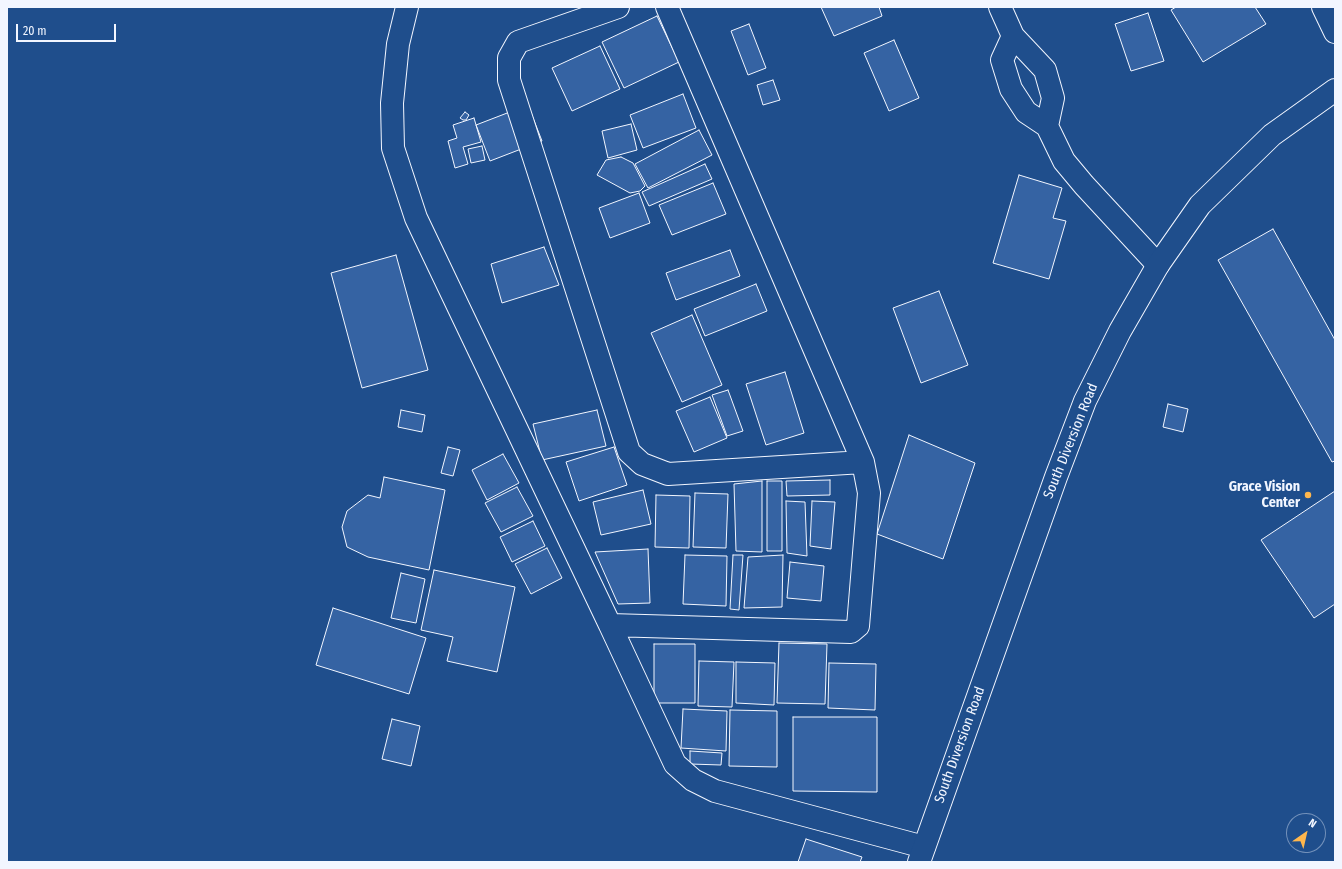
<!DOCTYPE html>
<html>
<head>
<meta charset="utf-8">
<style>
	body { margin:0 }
	#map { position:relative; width:1342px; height:869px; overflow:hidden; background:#1f4e8c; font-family:"Fira Sans Condensed",sans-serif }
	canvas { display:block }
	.frame { position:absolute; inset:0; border:8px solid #f2f6ff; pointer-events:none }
	.north { position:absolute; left:1286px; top:813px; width:40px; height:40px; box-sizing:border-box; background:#1f4e8c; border:1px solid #7391ba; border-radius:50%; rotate:34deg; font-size:11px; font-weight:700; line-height:16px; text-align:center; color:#f2f6ff }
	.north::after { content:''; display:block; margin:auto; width:14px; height:18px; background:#ffb74d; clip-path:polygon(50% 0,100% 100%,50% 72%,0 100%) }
	.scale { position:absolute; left:16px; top:24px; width:100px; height:18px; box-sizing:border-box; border:2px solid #f2f6ff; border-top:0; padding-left:5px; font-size:12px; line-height:14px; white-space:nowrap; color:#f2f6ff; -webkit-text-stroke:3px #1f4e8c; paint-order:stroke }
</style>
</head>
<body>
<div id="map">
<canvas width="1342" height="869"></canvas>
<div class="frame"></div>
<div class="north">N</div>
<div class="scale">20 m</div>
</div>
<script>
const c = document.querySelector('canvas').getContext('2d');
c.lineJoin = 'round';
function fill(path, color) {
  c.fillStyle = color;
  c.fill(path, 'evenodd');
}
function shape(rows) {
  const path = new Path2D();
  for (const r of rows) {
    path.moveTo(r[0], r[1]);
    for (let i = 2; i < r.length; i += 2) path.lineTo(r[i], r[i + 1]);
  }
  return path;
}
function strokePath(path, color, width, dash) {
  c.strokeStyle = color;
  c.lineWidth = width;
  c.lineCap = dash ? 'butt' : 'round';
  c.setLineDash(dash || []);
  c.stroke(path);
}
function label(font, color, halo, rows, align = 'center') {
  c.font = font + ' "Fira Sans Condensed",sans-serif';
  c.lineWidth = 3;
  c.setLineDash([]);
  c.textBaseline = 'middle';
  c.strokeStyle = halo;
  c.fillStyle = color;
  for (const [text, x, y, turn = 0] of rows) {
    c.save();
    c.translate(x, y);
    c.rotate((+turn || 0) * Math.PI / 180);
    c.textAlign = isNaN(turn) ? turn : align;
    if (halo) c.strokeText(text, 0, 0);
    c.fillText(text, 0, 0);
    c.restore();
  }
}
const building = shape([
	[821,7,879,7,882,16,834,36,821,7],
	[1176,7,1255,7,1266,24,1203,62,1171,10,1176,7],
	[1148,13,1164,61,1131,71,1115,24,1148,13],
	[657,16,679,62,624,88,602,42,657,16],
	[749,24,766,68,748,75,731,31,749,24],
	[894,40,919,98,889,111,864,53,894,40],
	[600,46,620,89,572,111,552,68,600,46],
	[773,80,780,100,763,105,757,85,773,80],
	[683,94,696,128,643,148,630,115,683,94],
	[528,105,542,141,490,161,476,125,528,105],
	[465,112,469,115,466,120,463,120,460,118,465,112],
	[474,118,481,142,463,147,468,164,455,168,448,141,457,138,453,125,474,118],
	[631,124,637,150,608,158,602,131,631,124],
	[699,130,712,155,648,188,635,164,699,130],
	[482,146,485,160,471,163,468,149,482,146],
	[621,157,633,163,645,186,640,191,630,193,597,175,606,160,621,157],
	[705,164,712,179,649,206,642,192,705,164],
	[1019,175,1062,188,1053,218,1066,221,1049,279,993,263,1019,175],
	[713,183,726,214,672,235,659,205,713,183],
	[639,193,650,223,610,238,599,208,639,193],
	[1273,229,1335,340,1335,461,1332,462,1218,260,1273,229],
	[544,247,559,285,502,303,491,264,544,247],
	[730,250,740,276,676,300,666,273,730,250],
	[396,255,428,370,362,388,331,273,396,255],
	[756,284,767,311,705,336,694,309,756,284],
	[939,291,968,365,921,383,893,308,939,291],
	[692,315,722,385,682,402,651,333,692,315],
	[785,372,804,433,766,445,746,384,785,372],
	[728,390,743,431,727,436,712,395,728,390],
	[710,397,727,438,694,452,676,411,710,397],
	[1168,404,1188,409,1183,432,1163,427,1168,404],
	[401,410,425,415,422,432,398,427,401,410],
	[597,410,606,446,542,460,533,424,597,410],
	[909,435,975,463,943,559,877,534,909,435],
	[448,447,460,450,453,476,441,473,448,447],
	[614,447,627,485,579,501,566,462,614,447],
	[503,454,519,483,487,500,472,470,503,454],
	[384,477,445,490,429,570,368,557,347,547,342,527,347,511,368,495,380,498,384,477],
	[830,480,830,495,787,496,786,481,830,480],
	[762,481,762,552,736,551,734,484,762,481],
	[767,481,782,481,782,551,767,551,767,481],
	[517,487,533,516,501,532,485,503,517,487],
	[643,490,651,524,601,535,593,502,643,490],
	[1335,491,1335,604,1314,618,1261,540,1335,491],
	[695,493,728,494,726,548,693,547,695,493],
	[656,495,690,496,689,548,655,547,656,495],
	[786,501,805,502,807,556,787,553,786,501],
	[812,501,835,502,831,549,810,546,812,501],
	[533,521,545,546,512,562,500,537,533,521],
	[547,548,562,578,531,594,515,564,547,548],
	[648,549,650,603,618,604,595,552,648,549],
	[685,555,727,556,726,606,683,604,685,555],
	[733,555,743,555,739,610,730,609,733,555],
	[783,555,782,607,744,608,748,557,783,555],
	[790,562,824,566,821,601,787,598,790,562],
	[434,570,515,587,497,672,447,661,453,637,421,630,434,570],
	[401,573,425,579,416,623,391,618,401,573],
	[333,608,426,638,409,694,316,665,333,608],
	[779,643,827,644,825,704,777,703,779,643],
	[654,644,695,644,695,703,654,703,654,644],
	[699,661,734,662,732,707,698,706,699,661],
	[736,662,775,663,774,705,736,703,736,662],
	[829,663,876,664,875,710,828,708,829,663],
	[683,709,727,711,726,751,681,748,683,709],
	[730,710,777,711,777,767,729,766,730,710],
	[793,717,877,717,877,792,793,791,793,717],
	[392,719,420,726,411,766,382,759,392,719],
	[690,751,722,753,721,765,690,764,690,751],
	[806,839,862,857,860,862,798,862,806,839]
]);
fill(building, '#3563a3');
strokePath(building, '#f2f6ff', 1);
const minor = shape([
	[407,7,398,44,392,103,393,148,416,218,610,625],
	[618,7,518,42,509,58,509,80,629,452,642,464,668,474,863,462],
	[667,7,863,462,869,493,858,626,851,632,610,625,675,764,693,780,715,791,924,847],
	[1000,7,1013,36,1045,70,1053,98,1047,126,1064,161,1084,185,1158,265],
	[1323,7,1335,32],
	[1013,36,1002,60,1011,89,1026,112,1047,126]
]);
const major = shape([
	[919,862,1056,477,1085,401,1120,331,1158,265,1200,205,1272,135,1335,90]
]);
strokePath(minor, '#f2f6ff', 24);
strokePath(major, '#f2f6ff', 24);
strokePath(minor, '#1f4e8c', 22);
strokePath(major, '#1f4e8c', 22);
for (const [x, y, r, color] of [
	[1308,495,4,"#ffb74d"]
]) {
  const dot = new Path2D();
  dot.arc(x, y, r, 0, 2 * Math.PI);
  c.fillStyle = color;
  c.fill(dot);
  strokePath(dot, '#1f4e8c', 1.5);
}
label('14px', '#f2f6ff', '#1f4e8c', [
	["South Diversion Road",1071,441,-68],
	["South Diversion Road",960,745,-70]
]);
label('bold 14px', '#f2f6ff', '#1f4e8c', [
	["Grace Vision",1300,487],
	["Center",1300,503]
], 'right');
</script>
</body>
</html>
